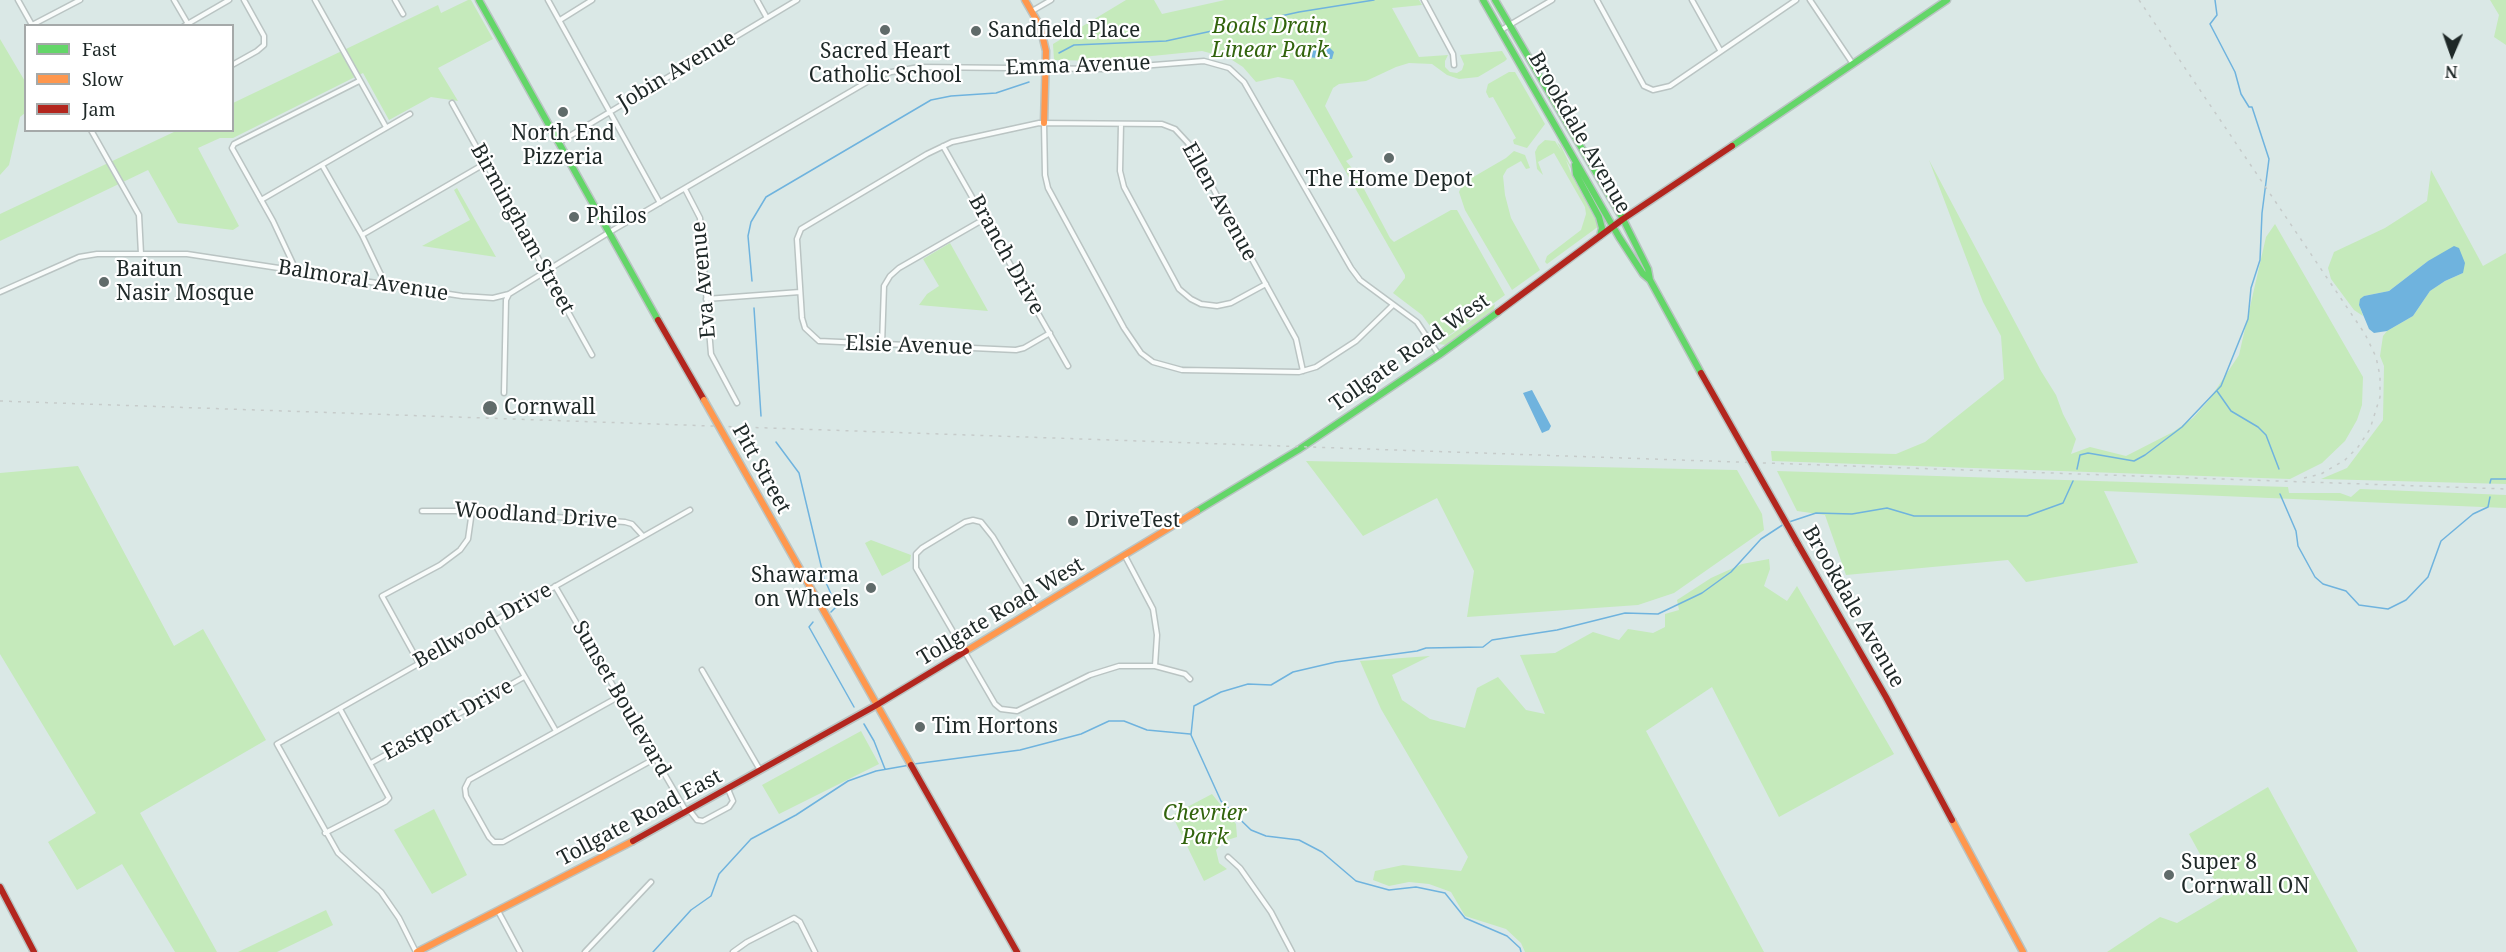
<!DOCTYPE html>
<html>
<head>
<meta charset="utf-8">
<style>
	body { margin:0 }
	#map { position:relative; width:2506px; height:952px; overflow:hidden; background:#dae8e6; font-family:"Noto Serif",serif }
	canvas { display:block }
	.legend { position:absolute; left:24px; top:24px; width:210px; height:108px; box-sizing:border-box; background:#fff; border:2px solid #a5a9a9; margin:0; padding:8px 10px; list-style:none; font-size:18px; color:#1e2827 }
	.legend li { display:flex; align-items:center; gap:12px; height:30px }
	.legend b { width:30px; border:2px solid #a5a9a9 }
	.north { position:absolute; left:2422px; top:24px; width:60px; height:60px; -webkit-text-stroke:4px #fff; paint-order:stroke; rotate:182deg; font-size:16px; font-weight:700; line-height:24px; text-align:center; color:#1e2827 }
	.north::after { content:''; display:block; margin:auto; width:21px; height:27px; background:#1e2827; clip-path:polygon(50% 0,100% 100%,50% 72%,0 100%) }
</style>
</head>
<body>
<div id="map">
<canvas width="2506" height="952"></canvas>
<ul class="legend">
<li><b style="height:8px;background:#63d668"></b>Fast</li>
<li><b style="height:8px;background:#ff974d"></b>Slow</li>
<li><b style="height:8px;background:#b3261e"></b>Jam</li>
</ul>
<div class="north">N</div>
</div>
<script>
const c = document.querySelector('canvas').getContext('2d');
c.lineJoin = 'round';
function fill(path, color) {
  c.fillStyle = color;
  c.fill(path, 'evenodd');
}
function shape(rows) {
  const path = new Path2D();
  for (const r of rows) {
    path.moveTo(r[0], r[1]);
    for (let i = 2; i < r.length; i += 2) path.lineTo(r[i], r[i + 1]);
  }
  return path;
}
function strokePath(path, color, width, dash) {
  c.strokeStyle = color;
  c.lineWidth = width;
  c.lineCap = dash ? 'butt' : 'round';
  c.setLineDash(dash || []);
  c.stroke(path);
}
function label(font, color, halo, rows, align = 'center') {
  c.font = font + ' "Noto Serif",serif';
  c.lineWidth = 4.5;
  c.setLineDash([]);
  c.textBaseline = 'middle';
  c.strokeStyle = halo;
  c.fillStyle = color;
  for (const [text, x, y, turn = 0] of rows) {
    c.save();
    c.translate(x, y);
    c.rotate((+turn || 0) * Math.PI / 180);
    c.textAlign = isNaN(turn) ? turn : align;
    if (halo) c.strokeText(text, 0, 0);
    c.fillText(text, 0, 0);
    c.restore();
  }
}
fill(shape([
	[468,0,471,0,493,39,438,68,458,101,431,97,389,120,363,73,233,138,220,138,198,148,239,226,233,230,178,223,148,170,0,241,0,214,176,131,232,130,233,103,438,5,441,13],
	[1126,0,1154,0,1162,14,1225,0,1419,0,1422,5,1392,8,1419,57,1448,55,1445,61,1445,67,1450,72,1457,73,1462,70,1464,64,1460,55,1502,51,1507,59,1505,61,1478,77,1459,79,1447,75,1432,64,1409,63,1396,67,1366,81,1339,84,1333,88,1325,106,1353,157,1346,161,1355,172,1390,238,1394,242,1451,210,1457,210,1505,295,1441,341,1422,315,1393,293,1405,278,1405,275,1293,80,1278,77,1256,82,1243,67,1229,58,1202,51,1102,61,1054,60,1053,44],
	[2490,0,2506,0,2506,45,2494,37,2499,15],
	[0,39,26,83,25,113,20,117,9,165,0,175],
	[1509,72,1515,72,1545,124,1527,148,1514,144,1513,140,1516,138,1493,97,1489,98,1486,92,1488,84],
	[1545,140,1555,141,1562,152,1557,142,1561,146,1575,175,1566,160,1572,176,1599,226,1547,264,1545,262,1547,256,1581,230,1586,214,1585,207,1554,153,1538,162,1543,175,1537,169,1535,152,1538,146],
	[1514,151,1525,155,1530,168,1526,169,1521,161,1507,169,1503,176,1505,195,1511,218,1540,270,1512,290,1465,210,1459,192,1463,183,1506,158],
	[1929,160,2041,371,2056,395,2063,414,2076,439,2071,454,2090,447,2126,456,2173,432,2193,418,2209,400,2239,355,2266,237,2275,224,2363,377,2362,405,2357,420,2345,441,2322,463,2290,479,1772,461,1771,451,1896,454,1925,442,2004,379,2001,336,1983,302],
	[2431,170,2483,266,2506,253,2506,484,2321,479,2347,468,2383,420,2384,366,2380,356,2383,336,2387,331,2413,316,2430,291,2445,281,2463,273,2428,261,2389,291,2364,296,2359,304,2363,316,2354,310,2331,279,2328,268,2334,252,2385,228,2427,201],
	[457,188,496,257,422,246,470,220,454,190],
	[950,243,988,311,919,305,927,294,939,286,923,259],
	[1495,304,1494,309,1446,345,1438,344],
	[1306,461,1737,470,1762,514,1764,530,1674,593,1638,605,1467,617,1474,571,1437,498,1363,536],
	[78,466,174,646,203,629,266,740,140,813,217,952,175,952,122,864,77,890,48,842,96,813,0,654,0,473],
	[1777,471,2288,487,2289,493,2340,493,2351,497,2360,489,2506,495,2506,508,2104,491,2138,563,2026,582,2008,560,1846,575,1825,515,1797,511],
	[871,540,911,555,910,561,882,576,865,543],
	[1769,559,1770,569,1764,586,1787,601,1797,586,1894,754,1779,817,1712,687,1646,731,1764,952,1525,952,1521,943,1506,929,1465,916,1451,892,1429,884,1409,882,1389,886,1373,880,1375,871,1403,865,1461,871,1468,857,1381,709,1360,661,1430,656,1392,675,1402,700,1430,719,1465,728,1477,688,1498,677,1526,710,1545,714,1520,655,1555,653,1593,632,1619,640,1628,629,1653,633,1665,627,1665,614,1679,610,1677,600,1711,578,1742,564],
	[861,731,879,764,779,814,762,785],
	[2268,787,2358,952,2107,952,2160,917,2177,923,2223,896,2189,834],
	[1212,794,1236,824,1237,837,1224,841,1216,850,1219,863,1227,869,1204,881,1172,815],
	[434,809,467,875,432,894,394,830],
	[326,910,333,925,277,952,238,952]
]), '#c5eabb');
fill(shape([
	[1297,46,1328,46,1334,52,1332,59,1305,57,1294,54,1292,49],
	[2454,246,2459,248,2465,263,2463,273,2445,281,2430,291,2413,316,2387,331,2374,333,2369,329,2359,305,2360,299,2364,296,2389,291,2428,261],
	[1532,390,1551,426,1549,430,1542,433,1523,393]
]), '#6fb3de');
strokePath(shape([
	[1059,53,1074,45,1166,41,1299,12,1374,0],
	[752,281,748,236,751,222,766,197,931,100,951,96,996,93,1029,82],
	[754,308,761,416],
	[2217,391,2231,411,2258,427,2266,435,2279,469],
	[776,442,799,473,824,578,835,603,835,608,831,612],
	[2077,469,2080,455,2088,453,2134,461,2145,455,2182,427,2221,386,2248,319,2251,288,2260,260,2262,213,2269,159,2252,107,2249,107,2241,94,2235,72,2210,24,2217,15,2215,0],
	[2490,483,2491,479,2506,479],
	[2280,494,2296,531,2298,546,2315,577,2323,584,2346,591,2359,605,2388,609,2406,600,2428,577,2441,541,2473,514,2488,507,2490,497],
	[1789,522,1816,513,1852,514,1887,508,1914,516,2027,516,2063,503,2073,481],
	[813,622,809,627,854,707],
	[864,724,874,741,885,769],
	[914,764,1020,750,1081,734,1109,721,1124,721,1147,730,1190,734],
	[653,952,691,910,711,896,719,874,751,839,796,815,848,781,876,771,910,765],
	[1521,952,1520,948,1507,936,1465,918,1445,893,1416,887,1389,890,1356,881,1322,852,1299,840,1266,836,1251,830,1221,801,1191,735,1194,706,1221,692,1248,684,1271,685,1293,672,1336,662,1417,651,1426,648,1483,647,1492,640,1557,630,1625,613,1658,614,1702,593,1731,572,1761,539,1784,524]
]), '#6fb3de', 1.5);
const street = shape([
	[18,0,32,25],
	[174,0,188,24],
	[315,0,386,127],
	[395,0,403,14],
	[548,0,660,203],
	[757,0,767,18],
	[1424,0,1453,54,1454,65],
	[1597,0,1644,86,1653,90,1670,86,1796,0],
	[1692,0,1720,50],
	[1810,0,1853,64],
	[1032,11,1051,0],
	[560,20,592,0],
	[32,25,80,0],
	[184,26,229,0],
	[1501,30,1552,0],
	[232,65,257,51,264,45,264,36,244,0],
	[452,103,592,355],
	[1044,123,1045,175,1048,188,1124,328,1141,353,1153,362,1182,370,1299,372,1316,367,1356,341,1393,305],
	[1121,124,1120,171,1124,187,1179,289,1191,299,1201,304,1217,306,1231,303,1266,284],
	[91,130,139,215,141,254],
	[558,143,797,0],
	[943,146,1068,366],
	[322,165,362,235,385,283],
	[685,189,700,218,711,354,737,403],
	[261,200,410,114],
	[362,235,486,163],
	[296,270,273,221,232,148,234,144,359,81],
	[0,292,79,257,97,254,187,254,462,296,493,298,509,294,608,233,872,79,886,73,919,67,1103,69,1204,61,1229,68,1244,82,1351,268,1360,280,1417,322,1439,355],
	[706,299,800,292],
	[1050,333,1024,348,1016,350,819,341,805,328,802,318,797,239,801,229,927,154,952,142,1039,123,1162,124,1175,129,1188,143,1296,339,1303,371],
	[882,345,884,286,890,276,899,268,986,218],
	[504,393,506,300,509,294],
	[422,511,472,511,625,522,632,524,643,536],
	[1125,556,1153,609,1157,635,1155,666],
	[555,586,686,811],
	[1036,609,993,537,981,522,973,520,965,522,922,548,916,554,916,568,995,704,1001,709,1017,711,1090,675,1119,666,1155,666,1185,674,1190,679],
	[493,621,556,731],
	[419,663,382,596,440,565,460,550,468,539,472,511],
	[702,670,760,770],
	[620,696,469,780,465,788,466,796,489,837,494,842,503,842,656,758],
	[371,763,524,677],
	[690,811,697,820,703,821,729,807,733,801,728,789],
	[325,833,385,802,389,798,340,709],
	[1228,857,1240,868,1271,912,1292,952],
	[498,911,520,952],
	[416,952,399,918,381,892,338,853,277,744,690,510],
	[585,952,651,882],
	[733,952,747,942,794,918,800,922,815,952]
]);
const fast = shape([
	[479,0,658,320],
	[1483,0,1619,237,1643,274,1650,280],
	[1495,0,1623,219,1648,269,1650,280,1701,373],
	[1732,146,1947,0],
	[1575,165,1576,174,1599,217,1602,228,1600,236],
	[1197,511,1298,450,1439,355,1498,312]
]);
const slow = shape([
	[1025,0,1040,26,1046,51,1044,123],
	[733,451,911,765],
	[966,651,1197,511],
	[1952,820,2023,952],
	[417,952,633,841]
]);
const jam = shape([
	[1498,312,1623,219,1732,146],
	[658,320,704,400],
	[1798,544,1886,697,1952,820],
	[911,765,1017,952],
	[633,841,875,706,966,651],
	[0,887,34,952]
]);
strokePath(street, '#bac4c3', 7);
strokePath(fast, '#bac4c3', 9);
strokePath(slow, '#bac4c3', 9);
strokePath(jam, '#bac4c3', 9);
strokePath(street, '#f9fcfb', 4);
strokePath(fast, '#63d668', 6);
strokePath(slow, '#ff974d', 6);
strokePath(jam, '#b3261e', 6);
strokePath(shape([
	[2139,0,2365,334,2376,357,2380,376,2380,397,2370,429,2358,447,2345,460,2321,474,2304,478],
	[0,401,2506,489]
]), '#c6cbca', 1.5, [3, 6]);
const slowBridge = shape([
	[704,400,733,451]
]);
const jamBridge = shape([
	[1701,373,1798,544]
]);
strokePath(slowBridge, '#bac4c3', 9, []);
strokePath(jamBridge, '#bac4c3', 9, []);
strokePath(slowBridge, '#ff974d', 6);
strokePath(jamBridge, '#b3261e', 6);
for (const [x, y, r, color] of [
	[885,30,6,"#606b6a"],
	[976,31,6,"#606b6a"],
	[563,112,6,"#606b6a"],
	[1389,158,6,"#606b6a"],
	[574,217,6,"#606b6a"],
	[104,282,6,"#606b6a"],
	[490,408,8,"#606b6a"],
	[1073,521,6,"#606b6a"],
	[871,588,6,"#606b6a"],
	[920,727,6,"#606b6a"],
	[2169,875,6,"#606b6a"]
]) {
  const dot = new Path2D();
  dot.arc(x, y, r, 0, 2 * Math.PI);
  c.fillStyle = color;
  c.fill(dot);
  strokePath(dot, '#fff', 2);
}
label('italic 21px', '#32640d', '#fff', [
	["Boals Drain",1270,27],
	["Linear Park",1270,51],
	["Chevrier",1205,814],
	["Park",1205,838]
]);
label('21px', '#1e2827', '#fff', [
	["Sandfield Place",988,31],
	["Sacred Heart",885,52,"center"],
	["Catholic School",885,76,"center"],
	["North End",563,134,"center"],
	["Pizzeria",563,158,"center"],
	["The Home Depot",1389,180,"center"],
	["Philos",586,217],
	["Baitun",116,270],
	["Nasir Mosque",116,294],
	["Cornwall",504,408],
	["DriveTest",1085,521],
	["Shawarma",859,576,"right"],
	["on Wheels",859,600,"right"],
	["Tim Hortons",932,727],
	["Super 8",2181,863],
	["Cornwall ON",2181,887]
], 'left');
label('21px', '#1e2827', '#fff', [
	["Emma Avenue",1078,66,-2],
	["Jobin Avenue",677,71,-31],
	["Brookdale Avenue",1579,133,60],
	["Ellen Avenue",1219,202,61],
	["Birmingham Street",522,229,61],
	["Branch Drive",1006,255,61],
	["Eva Avenue",704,280,-95],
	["Balmoral Avenue",363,281,9],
	["Elsie Avenue",909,346,2],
	["Tollgate Road West",1410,353,-35],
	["Pitt Street",761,469,61],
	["Woodland Drive",536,516,4],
	["Brookdale Avenue",1853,607,60],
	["Tollgate Road West",1001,612,-31],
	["Bellwood Drive",483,626,-29],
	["Sunset Boulevard",621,699,60],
	["Eastport Drive",448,720,-29],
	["Tollgate Road East",640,818,-28]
]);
</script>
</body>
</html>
